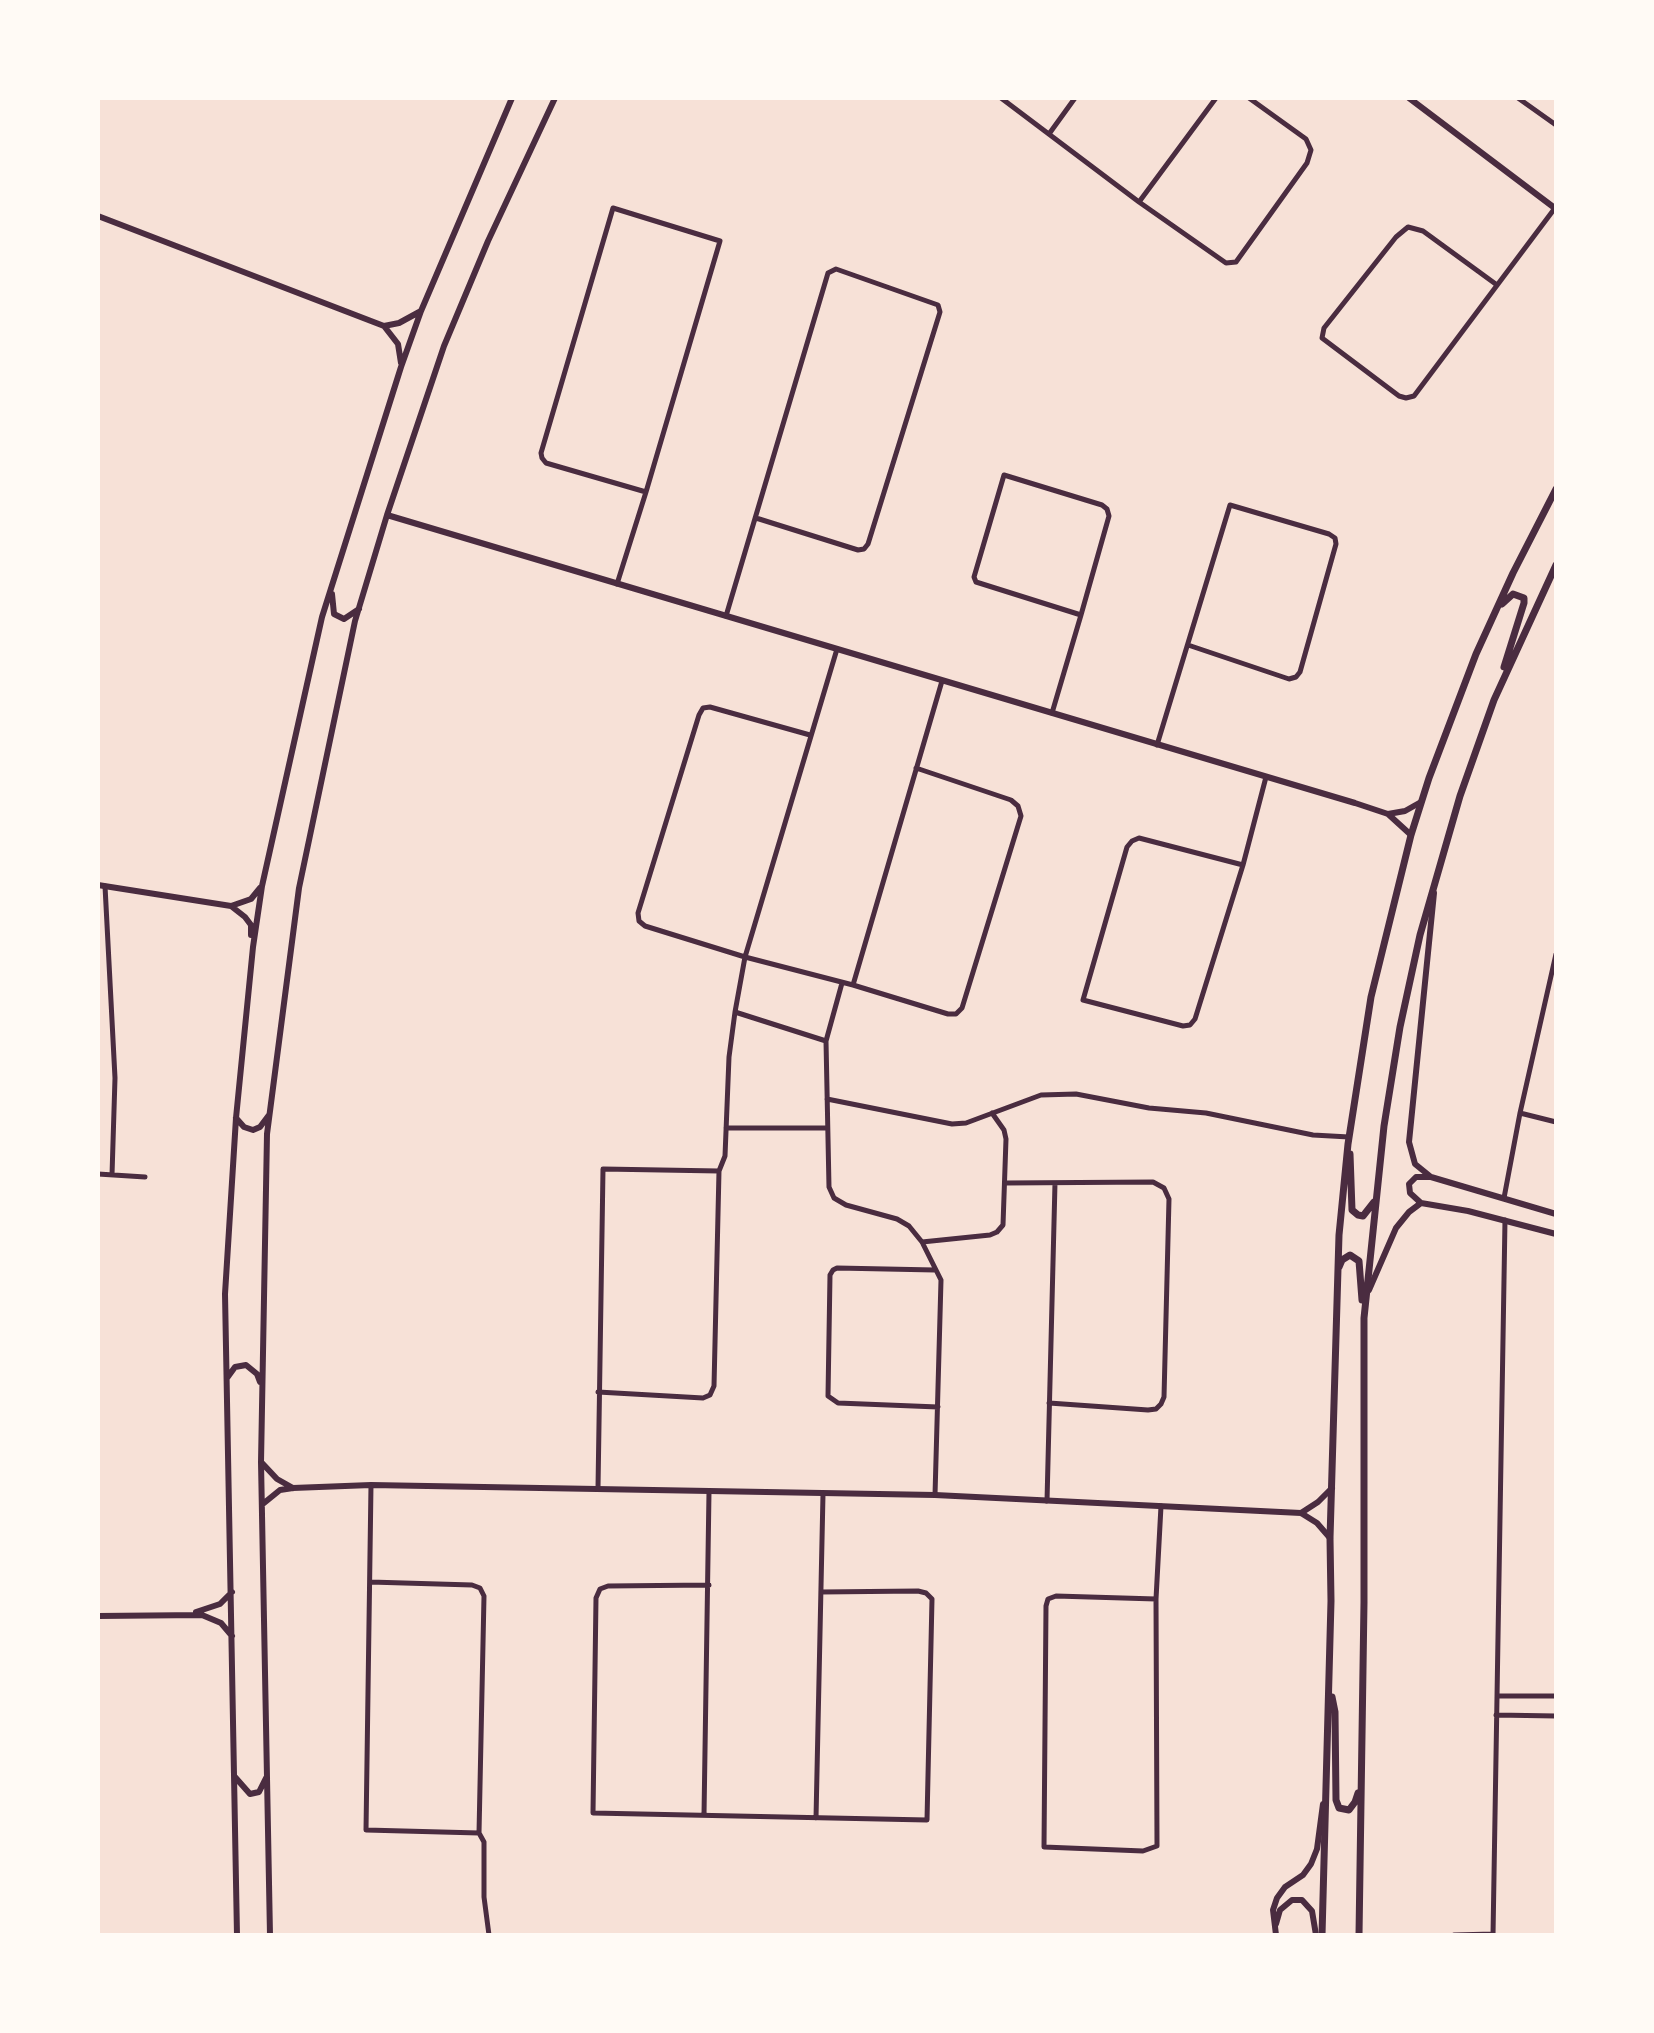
<!DOCTYPE html>
<html>
<head>
<meta charset="utf-8">
<style>
	body { margin:0 }
	#map { position:relative; width:1654px; height:2033px; overflow:hidden; background:#f7e1d7; font-family:Karla,sans-serif }
	canvas { display:block }
	.frame { position:absolute; inset:0; border:100px solid #fffaf5; pointer-events:none }
</style>
</head>
<body>
<div id="map">
<canvas width="1654" height="2033"></canvas>
<div class="frame"></div>
</div>
<script>
const c = document.querySelector('canvas').getContext('2d');
c.lineJoin = 'round';
function shape(rows) {
  const path = new Path2D();
  for (const r of rows) {
    path.moveTo(r[0], r[1]);
    for (let i = 2; i < r.length; i += 2) path.lineTo(r[i], r[i + 1]);
  }
  return path;
}
function strokePath(path, color, width, dash) {
  c.strokeStyle = color;
  c.lineWidth = width;
  c.lineCap = dash ? 'butt' : 'round';
  c.setLineDash(dash || []);
  c.stroke(path);
}
strokePath(shape([
	[1001,98,1139,202,1226,263,1236,262,1307,163,1311,150,1306,139,1249,98],
	[1518,98,1556,125],
	[1049,134,1075,98],
	[1139,202,1216,98],
	[1497,285,1423,231,1408,227,1396,237,1324,328,1322,338,1399,396,1406,398,1414,396,1555,208],
	[617,584,646,492,720,241,613,208,541,453,542,458,546,463,646,492],
	[726,616,828,273,836,269,938,305,940,312,868,544,864,549,858,550,756,518],
	[1052,713,1081,615,1109,516,1107,509,1102,505,1004,475,974,577,976,582,1081,615],
	[810,735,710,707,703,708,699,715,638,913,639,921,645,926,745,957,853,985,948,1014,956,1014,962,1008,1021,816,1018,806,1011,800,916,768],
	[1157,745,1230,505,1329,534,1335,538,1336,544,1300,672,1296,677,1289,679,1188,645],
	[1243,865,1139,838,1132,841,1127,847,1083,1000,1183,1026,1190,1025,1195,1019,1243,865,1266,777],
	[105,886,115,1078,112,1175],
	[842,983,826,1041,829,1187,834,1198,846,1205,897,1219,909,1226,922,1242,941,1280,935,1495],
	[853,985,942,681],
	[735,1012,826,1041],
	[827,1099,952,1124,966,1123,1041,1095,1076,1094,1149,1108,1206,1113,1313,1135,1349,1137],
	[1520,1113,1556,1122],
	[726,1128,827,1128],
	[98,1174,145,1177],
	[1006,1183,1153,1182,1164,1188,1169,1199,1164,1397,1161,1404,1156,1409,1148,1410,1049,1403],
	[1504,1198,1520,1113,1556,954],
	[922,1242,990,1235,997,1232,1003,1225,1006,1139,1004,1130,992,1113],
	[935,1270,837,1268,833,1270,830,1275,828,1396,838,1403,938,1407],
	[598,1392,703,1398,710,1395,714,1386,719,1171,725,1156,729,1057,735,1012,745,957,837,649],
	[371,1485,366,1830,479,1833],
	[598,1488,603,1169,719,1171],
	[1047,1501,1055,1183],
	[370,1582,472,1585,480,1588,484,1596,479,1833,484,1842,484,1897,489,1935],
	[709,1585,608,1586,600,1589,596,1598,593,1813,927,1820,932,1599,926,1593,918,1591,821,1592],
	[1156,1599,1056,1596,1048,1599,1046,1606,1044,1847,1143,1851,1157,1846,1156,1599,1161,1506],
	[1497,1696,1556,1696],
	[1496,1715,1556,1716],
	[704,1815,709,1492],
	[816,1818,823,1494],
	[1454,1935,1493,1934],
	[1493,1935,1505,1220]
]), '#4a2c40', 5);
strokePath(shape([
	[1409,98,1556,209],
	[98,216,384,326,398,344,401,363],
	[384,326,399,323,421,311],
	[387,515,1355,803,1388,814,1411,835],
	[332,594,334,614,344,619,359,609],
	[1388,814,1405,811,1421,802],
	[98,885,231,906,245,917,251,925,251,935],
	[1434,893,1409,1142,1415,1164,1431,1177,1556,1214],
	[231,906,251,899,260,888],
	[236,1118,244,1127,253,1130,260,1127,269,1115],
	[1421,1203,1410,1193,1409,1184,1416,1177,1431,1177],
	[1369,1290,1396,1228,1409,1212,1421,1203,1468,1211,1556,1234],
	[227,1378,235,1367,246,1365,257,1374,260,1382],
	[262,1463,277,1479,293,1488],
	[264,1503,280,1490,293,1488,371,1485,935,1495,1301,1513,1317,1523,1330,1538],
	[1301,1513,1318,1502,1332,1488],
	[196,1612,220,1604,232,1592],
	[98,1616,202,1615,221,1623,232,1636],
	[235,1777,250,1794,259,1792,266,1778],
	[1276,1924,1280,1910,1292,1900,1302,1900,1312,1911,1316,1935],
	[237,1935,225,1294,236,1118,253,947,262,886,322,617,401,367,421,311,512,98],
	[270,1935,261,1462,267,1134,299,888,355,621,387,515,444,346,488,241,555,98],
	[1276,1935,1273,1910,1277,1898,1285,1887,1303,1875,1311,1864,1317,1849,1323,1804]
]), '#4a2c40', 6);
strokePath(shape([
	[1502,604,1513,594,1524,598,1524,603,1504,667],
	[1350,1154,1352,1210,1358,1215,1363,1216,1374,1202],
	[1339,1267,1342,1260,1350,1255,1359,1261,1362,1300],
	[1332,1697,1335,1712,1336,1800,1339,1808,1349,1810,1355,1802,1358,1793],
	[1322,1935,1331,1601,1330,1538,1339,1235,1348,1144,1371,997,1411,835,1429,778,1476,654,1513,573,1556,489],
	[1359,1935,1364,1602,1364,1318,1384,1126,1400,1027,1420,935,1460,796,1494,700,1556,565]
]), '#4a2c40', 7);
</script>
</body>
</html>
